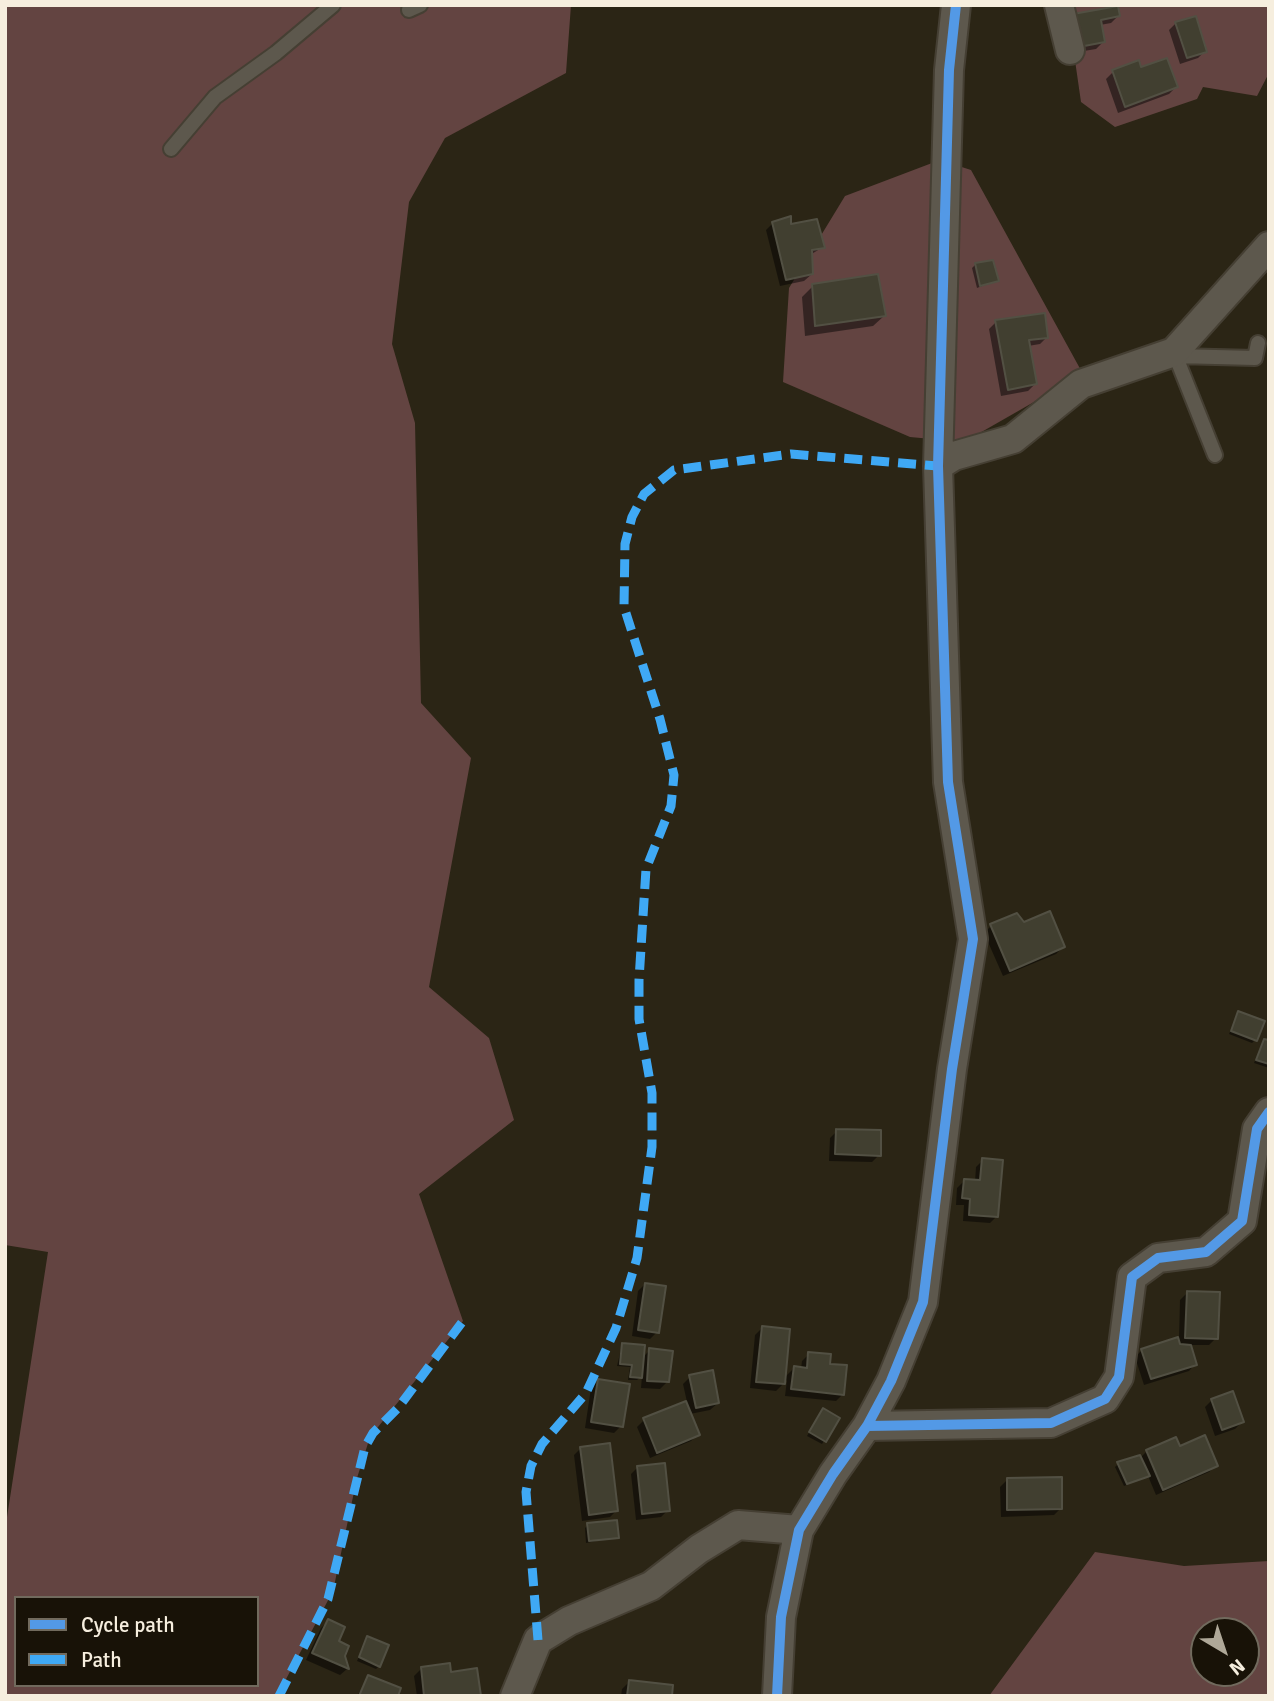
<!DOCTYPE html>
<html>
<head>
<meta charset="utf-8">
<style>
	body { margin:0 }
	#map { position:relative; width:1274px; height:1701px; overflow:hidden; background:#2b2515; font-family:Signika,sans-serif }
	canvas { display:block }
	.frame { position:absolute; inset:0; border:7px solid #f6eede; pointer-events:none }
	.legend { position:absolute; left:14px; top:1596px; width:245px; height:91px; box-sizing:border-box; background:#181207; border:2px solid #716a5d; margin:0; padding:9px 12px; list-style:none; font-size:21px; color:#f6eede }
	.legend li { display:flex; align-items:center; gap:14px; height:35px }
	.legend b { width:35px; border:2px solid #716a5d }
	.north { position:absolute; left:1190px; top:1617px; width:70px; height:70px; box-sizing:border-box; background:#181207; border:2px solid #716a5d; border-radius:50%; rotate:141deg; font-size:19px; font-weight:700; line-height:28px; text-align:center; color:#f6eede }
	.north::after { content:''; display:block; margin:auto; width:24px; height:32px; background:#afa898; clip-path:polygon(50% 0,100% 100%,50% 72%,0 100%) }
</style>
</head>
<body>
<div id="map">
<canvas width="1274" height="1701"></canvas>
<div class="frame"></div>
<ul class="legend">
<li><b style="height:9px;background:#5399e6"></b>Cycle path</li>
<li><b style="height:9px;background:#3fa9f5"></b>Path</li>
</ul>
<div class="north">N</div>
</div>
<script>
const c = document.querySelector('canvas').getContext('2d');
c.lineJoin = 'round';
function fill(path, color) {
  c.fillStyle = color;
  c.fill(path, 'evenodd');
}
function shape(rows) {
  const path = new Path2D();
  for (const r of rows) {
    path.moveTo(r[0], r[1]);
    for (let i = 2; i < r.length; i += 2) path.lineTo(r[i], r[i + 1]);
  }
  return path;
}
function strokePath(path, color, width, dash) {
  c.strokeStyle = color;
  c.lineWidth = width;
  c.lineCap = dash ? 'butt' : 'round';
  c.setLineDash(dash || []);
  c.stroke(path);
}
fill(shape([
	[5,5,571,5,566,73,445,138,409,202,392,344,415,423,421,703,471,758,429,987,489,1038,514,1120,419,1194,463,1321,370,1437,357,1478,333,1591,277,1696,5,1696,5,1530,48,1252,5,1245],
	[16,1598,257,1598,257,1685,16,1685],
	[1067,5,1269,5,1269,73,1257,96,1203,87,1197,99,1115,127,1081,102],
	[940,160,971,170,1083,374,964,442,910,437,783,382,789,288,845,196],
	[1095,1552,1184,1566,1269,1561,1269,1696,989,1696],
	[1246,1631,1246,1673,1204,1673,1204,1631]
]), '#634441');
fill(shape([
	[1118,16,1111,23,1100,25,1103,42,1096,49,1072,53,1067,23],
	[1176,23,1205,51,1198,58,1180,64,1169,30],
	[1138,63,1140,70,1176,87,1169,94,1118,113,1106,79,1113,72],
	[773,223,789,226,823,247,810,255,812,274,804,281,780,286,766,230],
	[975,265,997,280,977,288,972,268],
	[813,286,884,316,873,326,805,336,802,297],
	[996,322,1047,337,1040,344,1028,346,1035,384,1028,391,1001,396,989,329],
	[1023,924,1063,947,1056,954,1003,976,984,933,991,926],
	[1239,1013,1255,1040,1252,1043,1229,1034],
	[1264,1041,1269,1042,1269,1068,1254,1063],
	[837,1131,879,1155,872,1162,829,1161,830,1138],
	[983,1160,997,1216,990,1223,963,1221,964,1205,956,1205,957,1188,964,1181,975,1182,976,1167],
	[645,1284,657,1332,650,1339,632,1336,638,1291],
	[1187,1293,1216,1338,1209,1345,1189,1345,1195,1364,1189,1371,1144,1385,1135,1357,1142,1350,1179,1339,1180,1300],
	[762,1328,783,1379,794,1368,801,1369,802,1361,809,1354,829,1365,843,1394,836,1401,785,1396,787,1380,776,1391,750,1388,755,1335],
	[622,1345,642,1358,650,1350,667,1382,660,1389,641,1388,642,1376,637,1380,628,1380,630,1367,617,1366],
	[690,1377,718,1403,710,1410,690,1414,698,1434,691,1441,650,1458,637,1427,644,1420,687,1402,683,1384],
	[598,1381,621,1426,614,1433,585,1428,591,1388],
	[1212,1400,1242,1422,1235,1429,1215,1436,1205,1407],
	[823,1410,838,1418,822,1444,807,1436],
	[581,1448,617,1510,610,1517,582,1521,574,1455],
	[1179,1448,1216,1465,1209,1472,1156,1495,1148,1476,1124,1486,1115,1467,1118,1464,1140,1458,1147,1451],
	[638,1467,668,1510,661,1517,636,1520,631,1474],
	[1007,1480,1061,1508,1054,1515,1001,1517,1000,1487],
	[588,1525,617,1537,586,1543,585,1528],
	[328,1621,347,1669,340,1675,306,1660,321,1628],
	[368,1638,379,1666,376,1669,357,1661],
	[421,1669,449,1674,479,1696,417,1696,414,1676],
	[369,1677,397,1696,357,1696],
	[629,1682,670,1696,621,1696,622,1689]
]), '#0007');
const building = shape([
	[1118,6,1120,16,1101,20,1105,42,1079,47,1073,14,1118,6],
	[1196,16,1207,52,1187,58,1175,22,1196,16],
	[1167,58,1178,87,1125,107,1112,70,1139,60,1141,67,1167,58],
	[791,216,791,224,817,219,825,248,812,250,813,274,786,280,772,222,791,216],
	[993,260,999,281,980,286,975,263,993,260],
	[878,274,886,316,815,326,812,284,878,274],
	[1045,313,1048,338,1029,340,1037,384,1008,390,995,320,1045,313],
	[1050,911,1065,947,1010,971,990,924,1017,913,1024,922,1050,911],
	[1238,1011,1265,1021,1257,1041,1231,1031,1238,1011],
	[1264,1039,1269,1040,1269,1064,1256,1060,1264,1039],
	[836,1129,881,1130,881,1156,835,1154,836,1129],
	[982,1158,1003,1160,998,1217,969,1215,970,1199,962,1198,964,1179,980,1180,982,1158],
	[645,1283,666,1286,659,1333,638,1330,645,1283],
	[1187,1291,1220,1292,1218,1339,1185,1338,1187,1291],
	[762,1326,790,1329,785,1384,756,1382,762,1326],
	[1178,1337,1180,1344,1191,1345,1197,1365,1151,1379,1141,1349,1178,1337],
	[622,1343,645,1345,642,1378,630,1377,632,1365,620,1364,622,1343],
	[649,1348,673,1351,669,1382,647,1381,649,1348],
	[808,1352,831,1354,830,1364,847,1365,844,1395,791,1389,794,1366,807,1368,808,1352],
	[713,1370,719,1403,696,1408,689,1375,713,1370],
	[598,1379,630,1384,623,1427,591,1422,598,1379],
	[1233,1391,1244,1422,1222,1430,1211,1399,1233,1391],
	[686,1401,700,1435,657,1453,643,1418,686,1401],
	[823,1408,840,1418,826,1442,809,1432,823,1408],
	[1205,1435,1218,1466,1163,1490,1146,1450,1176,1437,1180,1446,1205,1435],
	[610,1443,618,1511,589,1515,580,1447,610,1443],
	[1140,1455,1150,1476,1127,1484,1117,1462,1140,1455],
	[665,1463,670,1511,642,1514,637,1466,665,1463],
	[1062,1477,1062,1509,1007,1510,1007,1478,1062,1477],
	[617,1520,619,1538,589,1541,587,1523,617,1520],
	[328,1619,345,1627,339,1641,349,1646,345,1656,349,1669,312,1653,328,1619],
	[367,1636,389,1645,380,1667,359,1657,367,1636],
	[450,1663,451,1672,477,1668,481,1696,424,1696,421,1667,450,1663],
	[368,1675,401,1688,398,1696,359,1696,368,1675],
	[629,1680,673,1685,672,1696,627,1696,629,1680]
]);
fill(building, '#413f30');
strokePath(building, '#525043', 2);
const service = shape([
	[410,5,409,10,420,5],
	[171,149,215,97,276,53,333,5],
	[1174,352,1215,455],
	[1176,356,1255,358,1258,343]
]);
const minor = shape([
	[1059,5,1070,50],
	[938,466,954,456,1013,439,1081,384,1174,352,1269,246],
	[867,1426,1051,1423,1105,1399,1119,1377,1132,1277,1158,1258,1206,1252,1242,1221,1257,1129,1269,1112],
	[515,1696,538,1640,569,1621,651,1586,699,1549,738,1525,799,1530],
	[777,1696,781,1617,799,1530,833,1474,867,1426,891,1381,923,1302,952,1069,973,939,948,782,938,466,949,70,956,5]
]);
strokePath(service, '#453f33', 18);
strokePath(minor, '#453f33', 32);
strokePath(service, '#5d584d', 14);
strokePath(minor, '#5d584d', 28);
strokePath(shape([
	[538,1640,526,1492,531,1466,542,1444,586,1393,616,1328,637,1258,652,1147,652,1093,639,1019,639,980,646,869,671,806,674,775,660,719,624,607,625,544,632,517,644,494,674,470,791,454,938,466],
	[279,1696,328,1599,365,1447,373,1433,398,1408,463,1321]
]), '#3fa9f5', 9, [18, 9]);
strokePath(shape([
	[867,1426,1051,1423,1105,1399,1119,1377,1132,1277,1158,1258,1206,1252,1242,1221,1257,1129,1269,1112],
	[777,1696,781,1617,799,1530,833,1474,867,1426,891,1381,923,1302,952,1069,973,939,948,782,938,466,949,70,956,5]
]), '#5399e6', 10);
</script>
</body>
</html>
